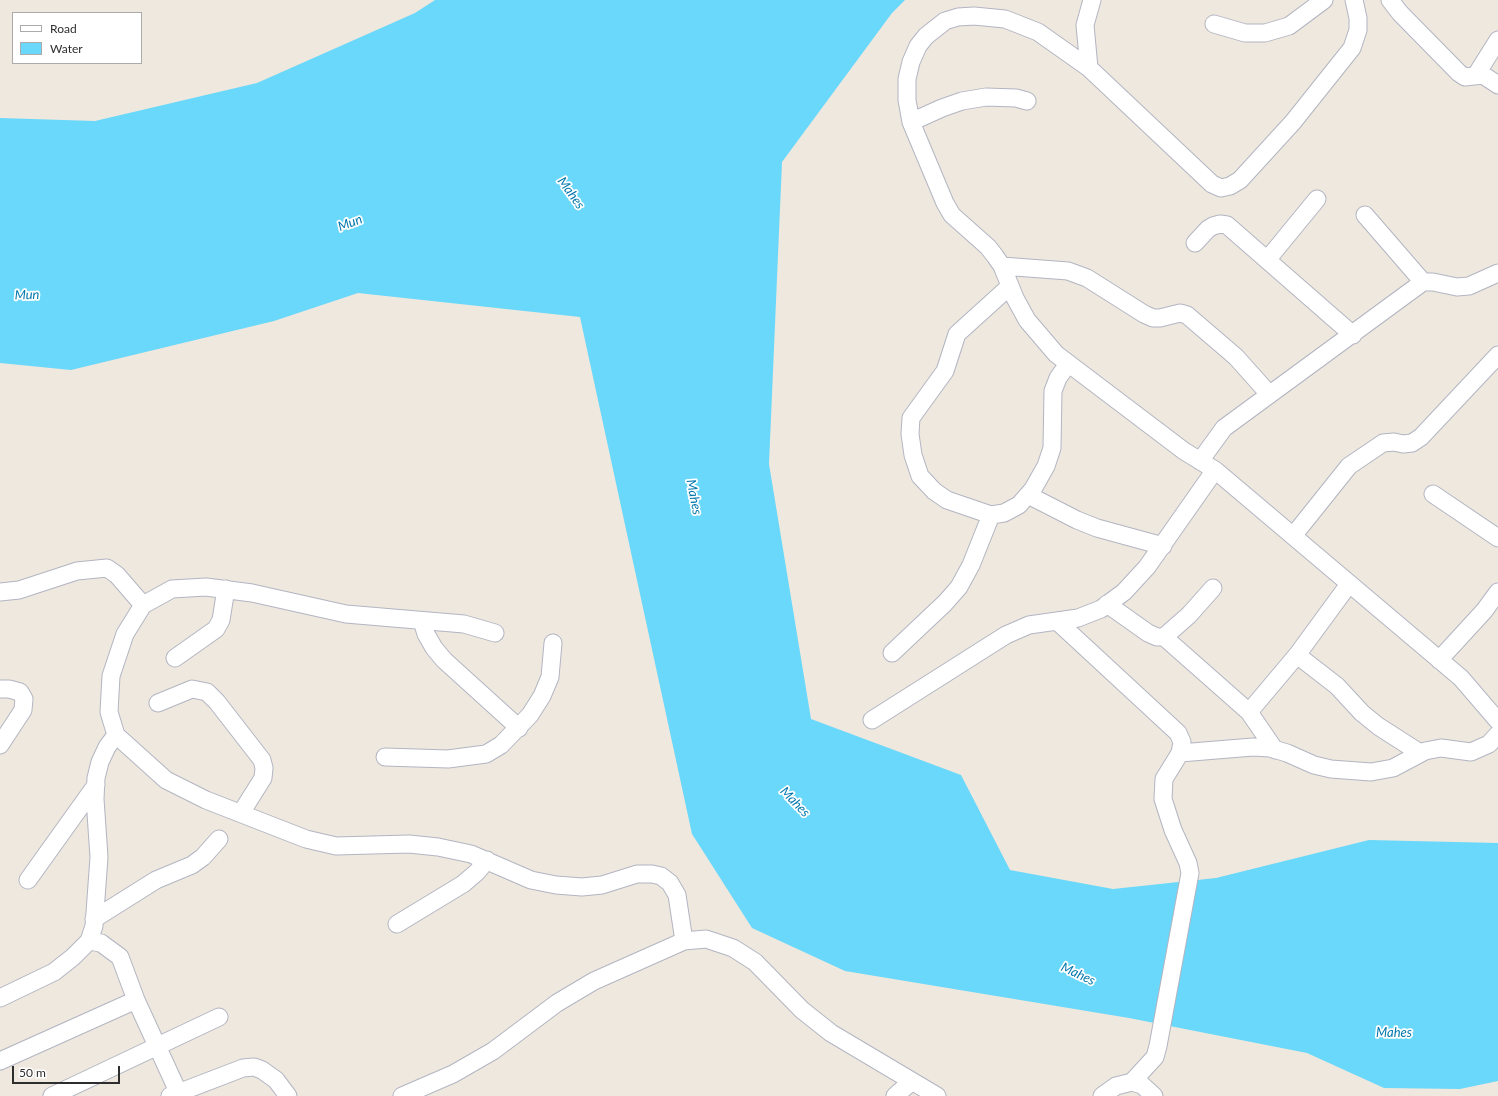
<!DOCTYPE html>
<html>
<head>
<meta charset="utf-8">
<style>
	body { margin:0 }
	#map { position:relative; width:1498px; height:1096px; overflow:hidden; background:#efe8de; font-family:Lato,sans-serif }
	canvas { display:block }
	.legend { position:absolute; left:12px; top:12px; width:130px; height:52px; box-sizing:border-box; background:#fff; border:1px solid #ababab; margin:0; padding:5px 7px; list-style:none; font-size:12px; color:#2d2d2d }
	.legend li { display:flex; align-items:center; gap:8px; height:20px }
	.legend b { width:20px; border:1px solid #ababab }
	.scale { position:absolute; left:12px; top:1066px; width:108px; height:18px; box-sizing:border-box; border:2px solid #2d2d2d; border-top:0; padding-left:5px; font-size:12px; line-height:14px; white-space:nowrap; color:#2d2d2d; -webkit-text-stroke:3px #fff; paint-order:stroke }
</style>
</head>
<body>
<div id="map">
<canvas width="1498" height="1096"></canvas>
<ul class="legend">
<li><b style="height:5px;background:#fff"></b>Road</li>
<li><b style="height:11px;background:#69d8fa"></b>Water</li>
</ul>
<div class="scale">50 m</div>
</div>
<script>
const c = document.querySelector('canvas').getContext('2d');
c.lineJoin = 'round';
function fill(path, color) {
  c.fillStyle = color;
  c.fill(path, 'evenodd');
}
function shape(rows) {
  const path = new Path2D();
  for (const r of rows) {
    path.moveTo(r[0], r[1]);
    for (let i = 2; i < r.length; i += 2) path.lineTo(r[i], r[i + 1]);
  }
  return path;
}
function strokePath(path, color, width, dash) {
  c.strokeStyle = color;
  c.lineWidth = width;
  c.lineCap = dash ? 'butt' : 'round';
  c.setLineDash(dash || []);
  c.stroke(path);
}
function label(font, color, halo, rows, align = 'center') {
  c.font = font + ' Lato,sans-serif';
  c.lineWidth = 3.5;
  c.setLineDash([]);
  c.textBaseline = 'middle';
  c.strokeStyle = halo;
  c.fillStyle = color;
  for (const [text, x, y, turn = 0] of rows) {
    c.save();
    c.translate(x, y);
    c.rotate((+turn || 0) * Math.PI / 180);
    c.textAlign = isNaN(turn) ? turn : align;
    if (halo) c.strokeText(text, 0, 0);
    c.fillText(text, 0, 0);
    c.restore();
  }
}
fill(shape([
	[435,0,905,0,892,13,782,162,769,464,811,719,961,775,1010,870,1113,889,1216,878,1369,840,1498,843,1498,1081,1460,1089,1384,1088,1307,1053,1129,1018,845,971,752,928,692,834,580,317,358,293,274,321,71,370,0,363,0,118,95,121,257,83,415,13]
]), '#69d8fa');
const minor = shape([
	[1354,0,1358,18,1358,30,1352,48,1293,122,1240,180,1230,186,1221,188,1212,184,1089,68,1038,32,1005,19,974,16,958,17,945,21,926,36,918,46,911,62,907,79,907,100,911,122,945,203,952,215,988,247,995,256,1002,266,1015,298,1027,320,1056,354,1184,451,1215,470,1461,678,1498,721],
	[1390,0,1400,13,1459,73,1465,77,1483,75,1498,85],
	[1214,24,1245,33,1265,33,1289,26,1324,0],
	[1089,68,1085,25,1092,0],
	[1476,75,1498,40],
	[911,122,942,108,962,101,986,97,1016,98,1027,101],
	[1365,215,1423,282],
	[1195,243,1208,229,1213,226,1220,224,1227,225,1353,335],
	[1267,260,1317,199],
	[1002,266,1068,271,1087,278,1144,314,1153,318,1160,318,1180,313,1187,315,1236,357,1269,394],
	[1010,286,957,334,945,371,911,418,910,434,913,455,920,476,934,491,947,500,991,515,1004,513,1019,505,1033,489,1046,466,1052,448,1053,391,1058,378,1068,364],
	[1200,461,1224,428,1423,282,1433,282,1457,287,1469,286,1498,273],
	[1433,494,1498,538],
	[1028,495,1077,520,1097,528,1163,546],
	[1293,536,1349,466,1383,443,1394,442,1403,444,1412,443,1421,437,1498,355],
	[0,592,19,590,77,571,107,568,117,575,143,605],
	[1107,604,1148,633,1157,637,1164,637,1189,615,1213,588],
	[422,621,426,634,434,648,444,660,519,728],
	[1058,622,1178,733,1182,742,1180,753,1164,779,1163,799,1173,830,1188,863,1190,873,1158,1046,1155,1057,1132,1082],
	[495,633,464,624,346,614,252,593,206,587,172,589,143,605,125,634,111,676,109,712,116,735,166,780,206,800,306,839,336,846,409,844,438,847,471,854,531,880,556,885,582,887,602,885,637,874,652,874,661,876,670,883,677,895,684,941],
	[1164,637,1249,712,1275,750],
	[892,653,945,603,959,587,971,565,991,515],
	[1297,655,1337,686,1362,713,1378,726,1420,753],
	[175,658,216,629,221,620,226,589],
	[1439,660,1484,611,1498,592],
	[0,689,9,689,20,692,24,699,23,710,0,745],
	[158,703,192,689,207,692,217,702,262,760,264,768,263,778,241,813],
	[1249,712,1297,655,1349,584],
	[872,720,1006,635,1029,625,1078,618,1101,609,1124,592,1147,567,1215,470],
	[1180,753,1253,747,1270,748,1287,753,1314,765,1331,769,1371,772,1393,768,1425,751,1441,748,1471,752,1489,744,1498,734],
	[385,757,448,759,486,754,501,745,530,715,542,696,550,677,553,643],
	[28,880,96,785],
	[94,919,156,880,192,865,203,857,219,839],
	[397,924,463,884,477,872,487,860],
	[89,941,101,943,120,957,136,1000,180,1096],
	[0,998,54,972,73,957,89,941,94,926,99,857,95,799,96,778,100,762,107,747,116,735],
	[0,1061,136,1000],
	[52,1096,219,1017],
	[170,1096,243,1068,254,1067,262,1070,276,1080,288,1096],
	[402,1096,453,1074,493,1051,557,1003,594,981,684,941,706,939,733,948,755,962,802,1010,831,1033,937,1096],
	[895,1096,911,1082],
	[1102,1096,1116,1086,1132,1082,1142,1085,1154,1096]
]);
strokePath(minor, '#b2b5c2', 19);
strokePath(minor, '#fff', 17);
label('italic 13px', '#0077ad', '#fff', [
	["Mahes",571,193,54],
	["Mun",350,223,-21],
	["Mun",27,295,-1],
	["Mahes",694,497,79],
	["Mahes",795,802,46],
	["Mahes",1078,974,25],
	["Mahes",1394,1033]
]);
</script>
</body>
</html>
